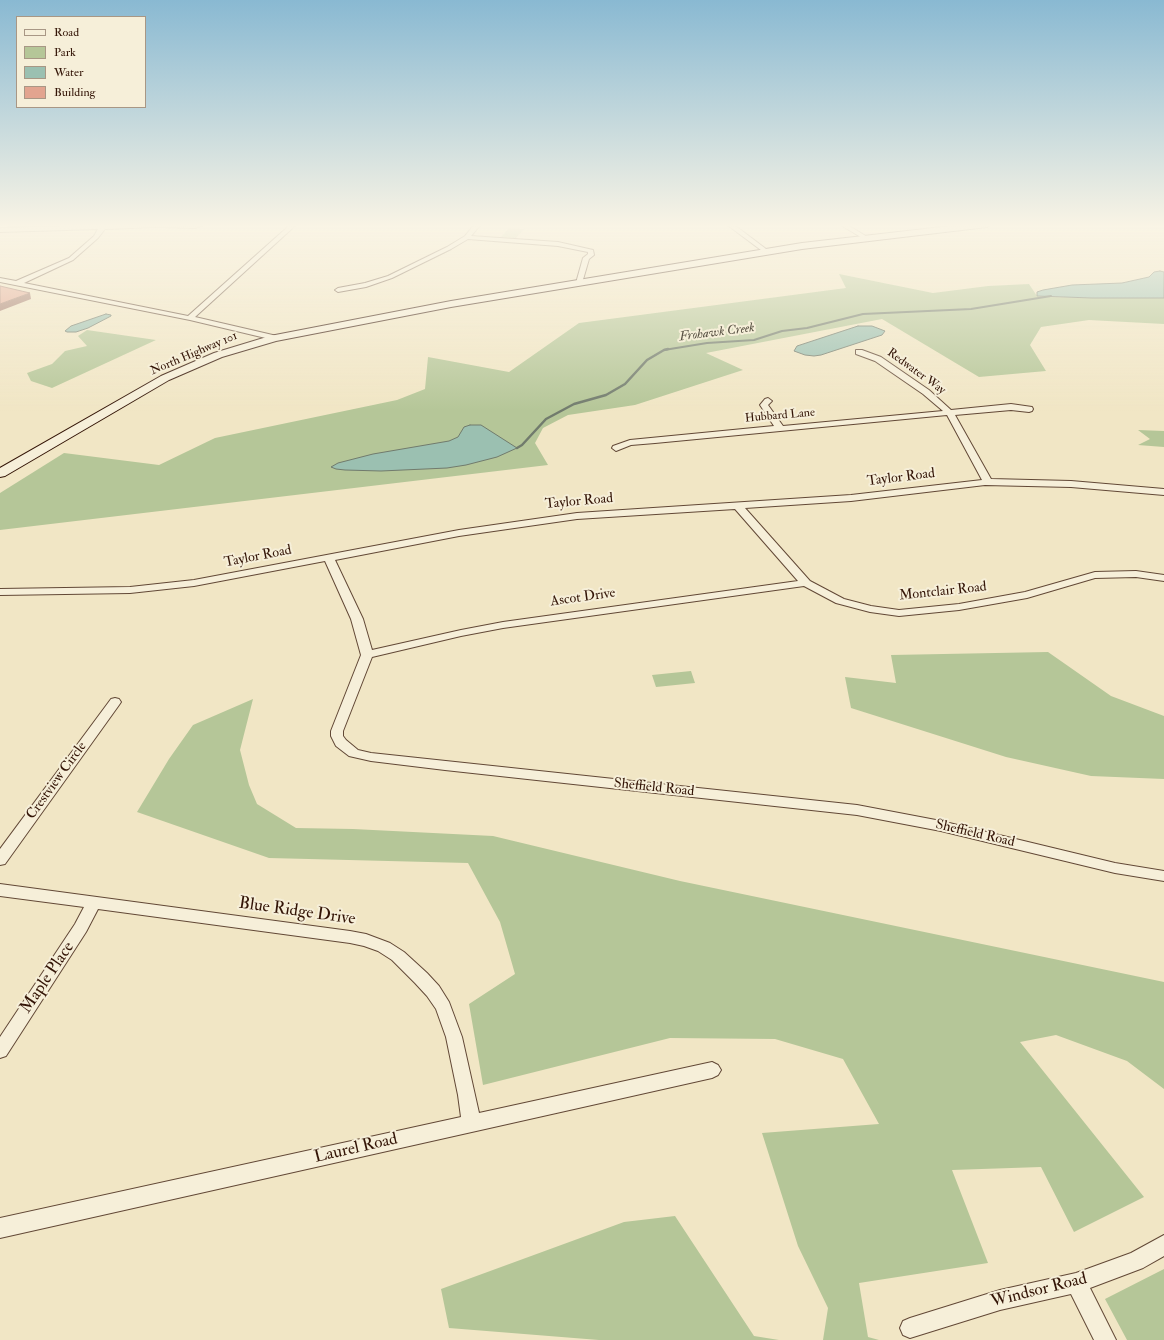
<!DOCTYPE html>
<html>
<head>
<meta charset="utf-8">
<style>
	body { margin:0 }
	#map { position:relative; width:1164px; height:1340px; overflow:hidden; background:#f1e6c5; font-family:"IM FELL Double Pica",serif }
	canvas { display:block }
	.legend { position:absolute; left:16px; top:16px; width:130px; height:92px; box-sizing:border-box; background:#f6efd9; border:1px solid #a89785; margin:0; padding:5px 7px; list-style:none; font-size:12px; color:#331406 }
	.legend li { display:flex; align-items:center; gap:8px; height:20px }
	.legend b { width:20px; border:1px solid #a89785 }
</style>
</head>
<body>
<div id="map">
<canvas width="1164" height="1340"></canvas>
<ul class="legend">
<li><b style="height:5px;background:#f6efd9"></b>Road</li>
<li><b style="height:11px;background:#b5c698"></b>Park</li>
<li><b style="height:11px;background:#9bc0b1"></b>Water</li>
<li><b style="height:11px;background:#e2a48f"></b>Building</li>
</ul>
</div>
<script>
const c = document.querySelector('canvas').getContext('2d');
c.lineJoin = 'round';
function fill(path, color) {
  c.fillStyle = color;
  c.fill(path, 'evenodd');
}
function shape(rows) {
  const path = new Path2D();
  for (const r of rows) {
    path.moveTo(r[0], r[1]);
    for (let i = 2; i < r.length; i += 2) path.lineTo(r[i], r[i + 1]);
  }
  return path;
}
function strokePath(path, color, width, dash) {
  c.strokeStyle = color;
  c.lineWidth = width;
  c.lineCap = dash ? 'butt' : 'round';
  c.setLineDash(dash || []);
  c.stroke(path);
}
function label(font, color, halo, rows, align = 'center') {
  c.font = font + ' "IM FELL Double Pica",serif';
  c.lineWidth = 4;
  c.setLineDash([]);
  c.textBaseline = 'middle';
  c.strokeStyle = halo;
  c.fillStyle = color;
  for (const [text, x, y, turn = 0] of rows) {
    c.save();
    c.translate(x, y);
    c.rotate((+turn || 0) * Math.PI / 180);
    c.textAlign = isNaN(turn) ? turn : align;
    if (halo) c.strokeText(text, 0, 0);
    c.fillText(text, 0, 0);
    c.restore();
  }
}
fill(shape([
	[509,228,524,229,516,238,501,237],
	[839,274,933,293,988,286,1029,284,1037,296,1042,297,1164,298,1164,324,1089,320,1041,327,1030,345,1046,371,979,377,882,319,706,353,743,370,635,405,568,415,543,428,535,443,548,465,0,530,0,493,64,453,159,465,215,438,397,400,425,389,428,357,509,372,579,323,846,288],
	[87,330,156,340,52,388,31,381,27,373,52,364,65,351,87,346,78,336],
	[1138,430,1164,431,1164,447,1138,445,1150,439],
	[1048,652,1111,696,1164,716,1164,779,1091,776,1006,757,851,708,845,677,896,683,891,655],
	[691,671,695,683,656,687,652,675],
	[253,699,240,750,249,785,257,804,296,828,353,829,493,836,680,881,1164,982,1164,1089,1127,1061,1056,1035,1020,1042,1144,1197,1074,1232,1041,1167,952,1170,988,1263,859,1283,868,1337,879,1340,823,1340,828,1308,798,1246,762,1133,879,1124,843,1059,775,1039,670,1038,483,1085,469,1004,515,974,500,922,468,863,269,858,137,812,169,759,193,725],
	[675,1216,754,1336,779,1340,599,1340,449,1328,441,1289,624,1222],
	[1164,1269,1164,1340,1127,1340,1105,1299]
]), '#b5c698');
const water = shape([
	[1160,271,1164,272,1164,298,1092,298,1037,296,1037,292,1043,290,1072,285,1122,283,1149,277,1154,272,1160,271],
	[106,314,111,315,111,316,88,328,76,332,67,332,65,331,71,326,106,314],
	[858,326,872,326,885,331,882,335,821,355,814,356,805,355,794,351,797,346,858,326],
	[470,425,481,425,517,448,497,457,466,465,447,468,381,471,345,470,336,469,331,467,338,463,373,454,449,441,458,437,464,427,470,425]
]);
fill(water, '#9bc0b1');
strokePath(water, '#717b6d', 1);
strokePath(shape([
	[664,350,707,343,754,340,782,331,807,328,863,314,971,309,1051,296]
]), '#717b6d', 2);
strokePath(shape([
	[517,448,522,445,546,419,574,404,606,395,625,384,647,360,664,350,668,349]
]), '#717b6d', 2.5);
const street = shape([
	[143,224,206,224,195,228,156,227,105,229,98,238,73,260,24,283,188,316,291,224,297,224,195,317,277,336,277,340,274,340,190,320,0,282,0,278,16,281,69,258,94,236,98,229,0,232,0,228,143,224],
	[475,224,481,224,471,236,558,242,593,250,594,255,589,259,582,283,579,285,576,283,583,258,588,254,588,252,558,246,468,239,451,249,392,278,366,287,338,292,335,290,338,288,365,283,388,276,447,247,465,236,475,224],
	[726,224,733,224,770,252,765,253,726,224],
	[839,224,846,224,869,238,864,239,839,224],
	[856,350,862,350,881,357,929,390,951,410,1011,404,1032,407,1033,409,1032,411,1029,412,1011,410,955,415,991,479,1071,481,1164,489,1164,495,1071,487,985,485,851,501,745,508,810,581,844,599,871,606,899,610,959,604,1025,592,1095,572,1136,571,1164,575,1164,581,1136,577,1095,578,1027,598,959,610,899,616,870,612,836,603,804,586,503,628,461,636,372,657,343,731,343,736,346,740,358,750,371,753,857,805,941,821,1115,863,1164,871,1164,881,1115,873,941,831,857,815,445,770,371,761,349,756,336,746,331,736,331,731,361,655,351,619,325,561,194,586,130,593,0,595,0,589,130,587,194,580,459,530,577,513,851,495,982,480,947,415,655,443,631,445,616,451,612,448,613,446,630,440,774,426,760,405,765,399,768,398,772,401,768,405,783,426,943,411,923,394,875,361,856,354,856,350],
	[735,509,798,581,503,622,461,630,372,650,363,619,335,560,459,536,577,519,735,509],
	[115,698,119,699,121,702,119,705,5,864,0,865,0,849,111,699,115,698],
	[0,884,350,931,366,934,390,943,404,952,427,973,439,986,449,1002,462,1037,479,1113,712,1062,718,1065,721,1070,718,1075,712,1078,0,1238,0,1218,461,1117,458,1095,446,1037,436,1009,427,996,415,983,392,960,378,951,364,946,350,943,98,909,86,932,6,1056,0,1058,0,1037,75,924,84,907,0,896,0,884],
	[1164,1235,1164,1256,1143,1268,1090,1288,1116,1340,1094,1340,1071,1294,1000,1310,910,1338,903,1335,900,1328,903,1321,910,1318,1000,1290,1076,1273,1131,1253,1164,1235]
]);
const secondary = shape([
	[968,224,991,224,987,227,802,249,451,307,276,341,222,357,169,380,5,476,0,477,0,468,161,376,214,353,270,336,451,301,802,243,968,224]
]);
strokePath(street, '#624836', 2);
strokePath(secondary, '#331406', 2);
fill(street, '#f6efd9');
fill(secondary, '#f6efd9');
fill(shape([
	[30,293,31,299,0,311,0,304]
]), '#9e7364');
const building = shape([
	[0,286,30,293,0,304,0,286]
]);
fill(building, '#e2a48f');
strokePath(building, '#9e7364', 1);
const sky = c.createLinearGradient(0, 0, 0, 411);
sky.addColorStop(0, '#89b9d2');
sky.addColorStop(0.55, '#f9f4e5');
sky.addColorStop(1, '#f9f4e500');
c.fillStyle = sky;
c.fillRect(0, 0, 1164, 411);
label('12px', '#331406', '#f6efd9', [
	["North Highway 101",194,354,-23],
	["Redwater Way",916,372,36],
	["Hubbard Lane",780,416,-5]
]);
label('italic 13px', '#575042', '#f6efd9', [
	["Frohawk Creek",717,333,-7]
]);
label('14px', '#331406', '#f6efd9', [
	["Taylor Road",901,478,-7],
	["Taylor Road",579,502,-5],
	["Taylor Road",258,557,-11],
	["Montclair Road",943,592,-6],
	["Ascot Drive",583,598,-8],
	["Crestview Circle",57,781,-54],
	["Sheffield Road",654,788,6],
	["Sheffield Road",975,834,13]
]);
label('17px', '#331406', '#f6efd9', [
	["Blue Ridge Drive",297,912,8],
	["Maple Place",48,978,-56],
	["Laurel Road",356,1149,-13],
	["Windsor Road",1039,1291,-14]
]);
</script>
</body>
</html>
